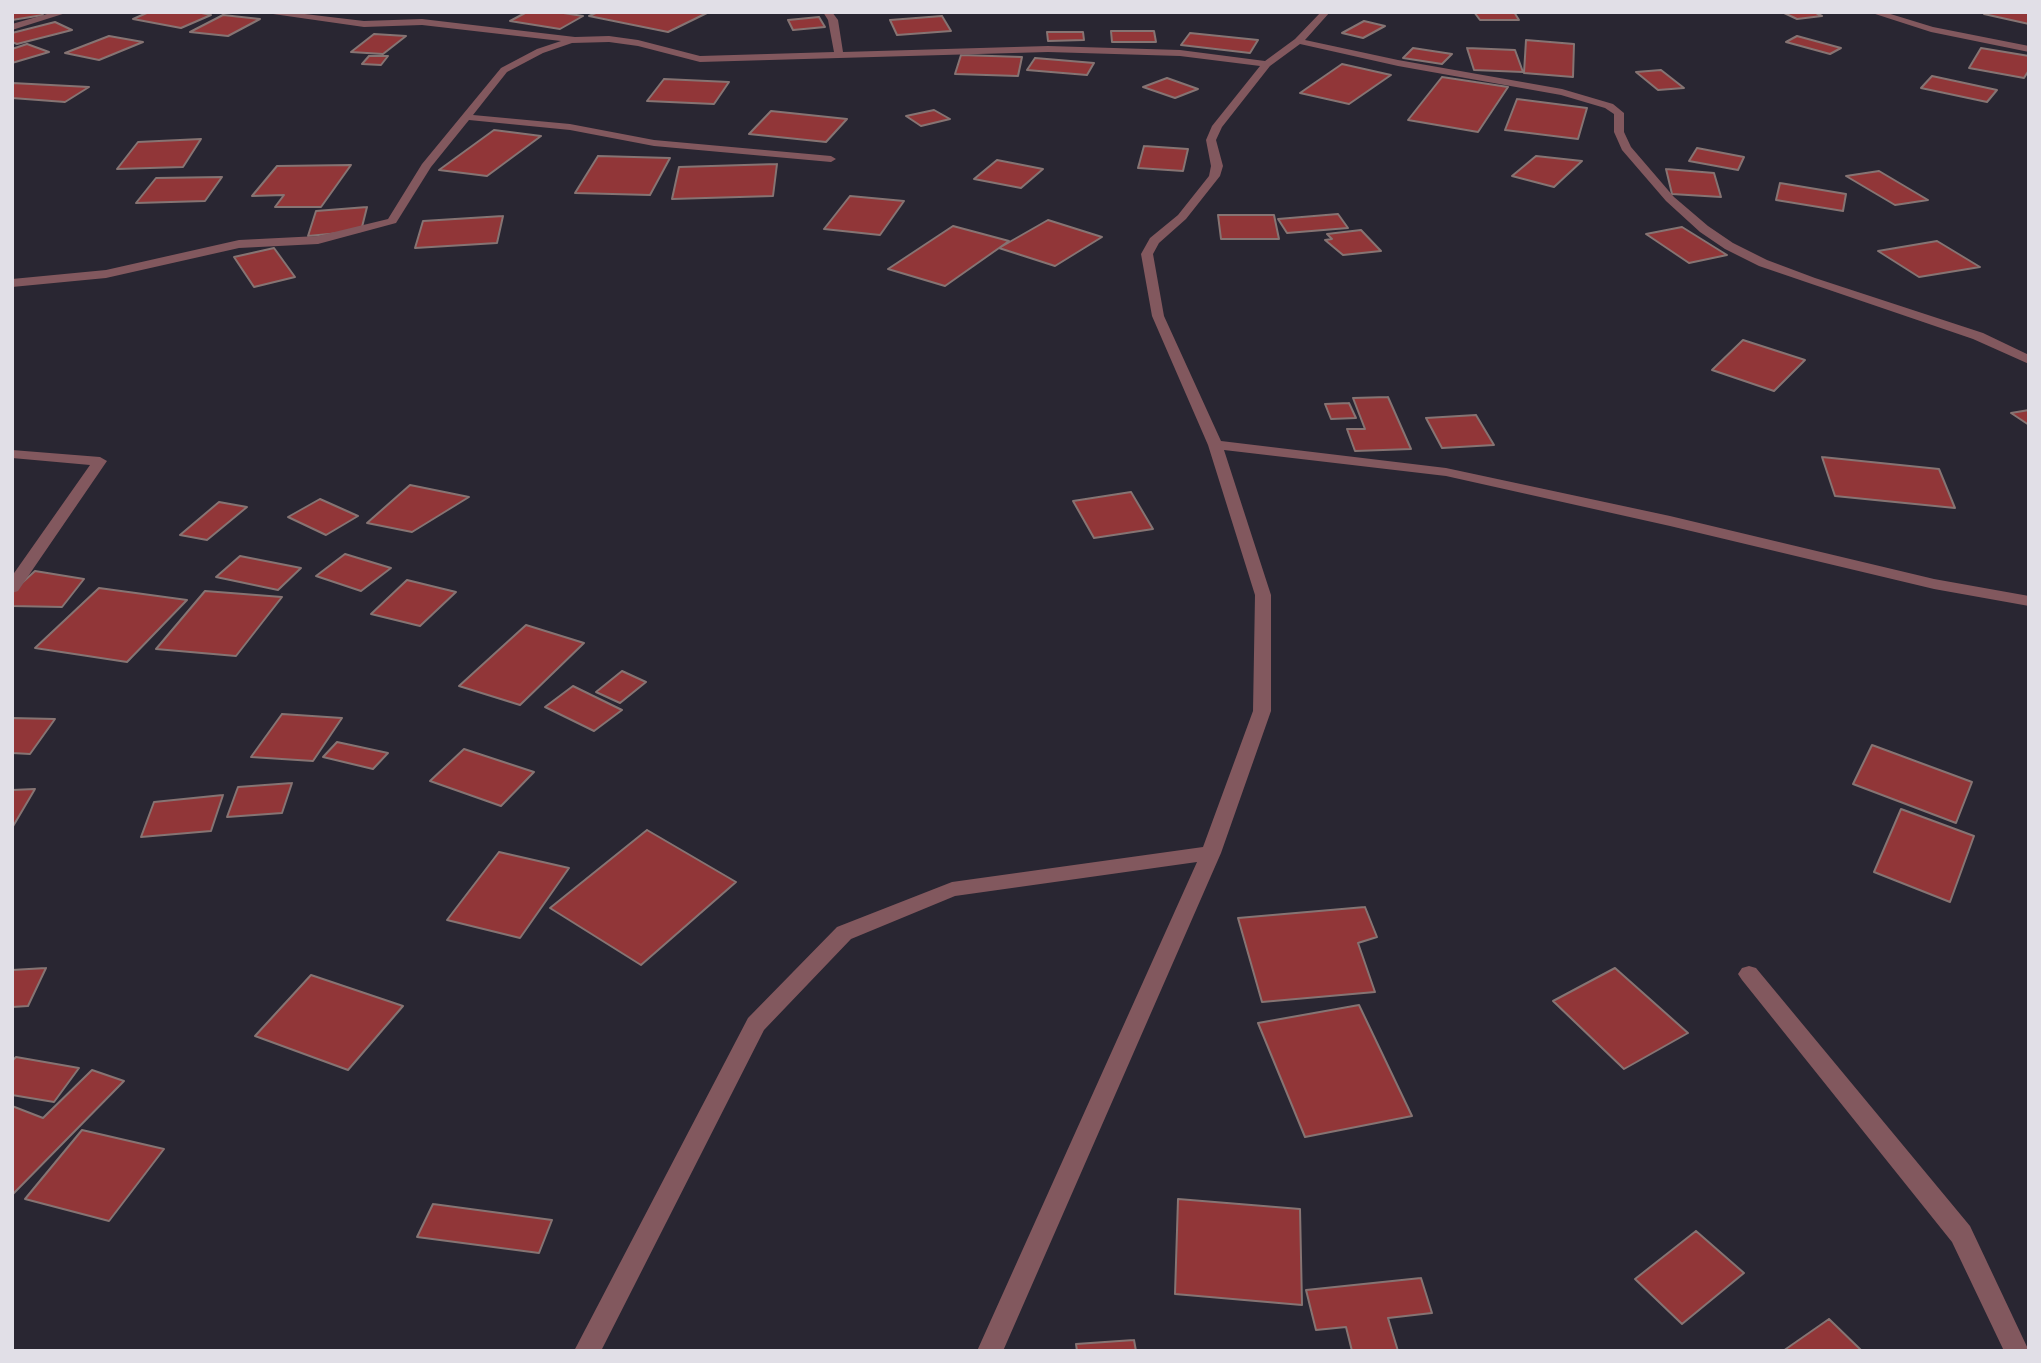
<!DOCTYPE html>
<html>
<head>
<meta charset="utf-8">
<style>
	body { margin:0 }
	#map { position:relative; width:2041px; height:1363px; overflow:hidden; background:#292632; font-family:Raleway,sans-serif }
	canvas { display:block }
	.frame { position:absolute; inset:0; border:14px solid #e1dfe7; pointer-events:none }
</style>
</head>
<body>
<div id="map">
<canvas width="2041" height="1363"></canvas>
<div class="frame"></div>
</div>
<script>
const c = document.querySelector('canvas').getContext('2d');
c.lineJoin = 'round';
function fill(path, color) {
  c.fillStyle = color;
  c.fill(path, 'evenodd');
}
function shape(rows) {
  const path = new Path2D();
  for (const r of rows) {
    path.moveTo(r[0], r[1]);
    for (let i = 2; i < r.length; i += 2) path.lineTo(r[i], r[i + 1]);
  }
  return path;
}
function strokePath(path, color, width, dash) {
  c.strokeStyle = color;
  c.lineWidth = width;
  c.lineCap = dash ? 'butt' : 'round';
  c.setLineDash(dash || []);
  c.stroke(path);
}
const building = shape([
	[12,12,41,12,43,15,12,20,12,12],
	[149,12,197,12,211,15,181,28,133,19,149,12],
	[527,12,557,12,583,16,560,29,510,21,527,12],
	[598,12,709,12,668,32,589,16,598,12],
	[1474,12,1514,12,1519,20,1480,20,1474,12],
	[1782,12,1814,12,1822,16,1797,19,1782,12],
	[1987,12,2029,13,2029,24,1984,14,1987,12],
	[223,15,260,19,228,36,190,32,223,15],
	[942,16,951,31,897,35,890,20,942,16],
	[819,17,825,27,793,30,788,20,819,17],
	[1364,21,1385,26,1363,38,1342,33,1364,21],
	[55,22,72,30,17,44,12,42,12,33,55,22],
	[1111,31,1154,31,1156,42,1112,42,1111,31],
	[1047,32,1083,32,1084,40,1048,41,1047,32],
	[1190,33,1258,40,1250,53,1181,45,1190,33],
	[374,34,406,36,383,54,351,52,374,34],
	[109,36,143,42,99,60,65,53,109,36],
	[1797,36,1841,48,1830,54,1786,42,1797,36],
	[1526,40,1574,44,1573,77,1524,73,1526,40],
	[27,44,49,52,12,63,12,49,27,44],
	[1413,48,1452,54,1442,64,1403,58,1413,48],
	[1467,48,1515,50,1523,72,1474,70,1467,48],
	[1981,48,2029,56,2029,70,2024,78,1969,68,1981,48],
	[961,55,1022,57,1018,76,955,74,961,55],
	[369,56,388,56,381,65,362,64,369,56],
	[1035,58,1094,63,1087,75,1027,70,1035,58],
	[1342,64,1391,75,1349,104,1300,93,1342,64],
	[1661,70,1684,88,1658,90,1636,72,1661,70],
	[1932,76,1997,90,1987,102,1921,88,1932,76],
	[1442,77,1508,87,1478,132,1408,120,1442,77],
	[1167,78,1198,89,1175,98,1143,87,1167,78],
	[664,79,729,82,714,104,647,101,664,79],
	[12,83,89,87,65,102,12,98,12,83],
	[1517,99,1587,108,1578,139,1505,130,1517,99],
	[934,110,950,119,921,126,906,116,934,110],
	[771,111,847,119,826,142,749,134,771,111],
	[494,130,541,136,487,176,439,170,494,130],
	[201,139,183,167,117,169,138,142,201,139],
	[1144,146,1188,149,1183,171,1138,168,1144,146],
	[1697,148,1744,157,1738,170,1689,161,1697,148],
	[598,156,670,158,650,195,575,193,598,156],
	[1536,156,1582,161,1554,187,1512,176,1536,156],
	[997,160,1043,169,1021,188,974,179,997,160],
	[777,164,773,196,672,199,679,167,777,164],
	[351,165,321,207,275,207,284,195,252,196,277,166,351,165],
	[1666,169,1714,173,1721,197,1672,194,1666,169],
	[1879,171,1928,200,1895,205,1846,176,1879,171],
	[222,177,205,201,136,203,156,178,222,177],
	[1780,183,1846,194,1843,211,1776,200,1780,183],
	[850,196,904,201,880,235,824,229,850,196],
	[367,207,361,231,308,236,316,211,367,207],
	[1338,214,1348,228,1287,233,1278,219,1338,214],
	[1218,215,1274,215,1279,239,1221,239,1218,215],
	[503,216,497,243,415,248,423,221,503,216],
	[1048,220,1102,237,1055,266,999,248,1048,220],
	[953,226,1009,241,945,286,888,269,953,226],
	[1682,227,1727,255,1689,263,1646,234,1682,227],
	[1361,230,1381,251,1343,255,1325,240,1332,239,1327,234,1361,230],
	[1937,241,1980,267,1919,277,1878,251,1937,241],
	[274,248,295,277,254,287,234,257,274,248],
	[1743,340,1805,360,1774,391,1712,370,1743,340],
	[1388,397,1411,449,1355,451,1347,429,1365,429,1353,398,1388,397],
	[1349,403,1356,418,1331,419,1325,404,1349,403],
	[2029,410,2029,425,2011,413,2029,410],
	[1476,415,1494,445,1442,448,1426,418,1476,415],
	[1822,457,1939,469,1955,508,1835,496,1822,457],
	[410,485,469,497,412,532,367,523,410,485],
	[1131,492,1153,529,1094,538,1073,501,1131,492],
	[320,499,358,516,326,535,288,517,320,499],
	[219,502,247,507,207,540,180,535,219,502],
	[345,554,391,568,361,591,316,576,345,554],
	[240,556,301,568,278,590,216,577,240,556],
	[35,571,84,579,62,607,12,606,12,592,35,571],
	[407,580,456,592,420,626,371,614,407,580],
	[99,588,187,600,127,662,35,648,99,588],
	[205,591,282,597,236,656,156,649,205,591],
	[526,625,584,643,520,705,459,686,526,625],
	[622,671,646,682,620,703,596,692,622,671],
	[573,686,622,710,594,731,545,707,573,686],
	[282,714,342,718,313,761,251,757,282,714],
	[12,718,55,719,30,754,12,753,12,718],
	[337,742,388,753,373,769,323,757,337,742],
	[1872,745,1972,782,1956,823,1853,784,1872,745],
	[464,749,534,772,501,806,430,781,464,749],
	[292,783,282,813,227,817,238,787,292,783],
	[35,789,12,828,12,790,35,789],
	[223,795,211,831,141,837,154,802,223,795],
	[1901,809,1974,836,1950,902,1874,872,1901,809],
	[647,830,736,882,641,965,550,908,647,830],
	[499,852,569,868,520,938,447,920,499,852],
	[1365,907,1377,937,1358,943,1375,992,1262,1002,1238,918,1365,907],
	[46,968,28,1006,12,1007,12,970,46,968],
	[1615,968,1688,1033,1624,1069,1553,1001,1615,968],
	[311,975,403,1006,348,1070,255,1036,311,975],
	[1359,1005,1412,1116,1305,1137,1258,1023,1359,1005],
	[16,1057,79,1068,54,1102,12,1095,12,1061,16,1057],
	[92,1070,124,1081,12,1195,12,1106,43,1118,92,1070],
	[82,1130,164,1149,109,1221,25,1199,82,1130],
	[1178,1199,1300,1209,1302,1305,1175,1294,1178,1199],
	[433,1204,552,1220,539,1253,417,1237,433,1204],
	[1696,1231,1744,1273,1682,1324,1635,1279,1696,1231],
	[1421,1278,1432,1313,1388,1318,1398,1351,1352,1351,1346,1327,1316,1330,1306,1290,1421,1278],
	[1829,1319,1862,1351,1783,1351,1829,1319],
	[1134,1340,1136,1351,1077,1351,1076,1344,1134,1340]
]);
fill(building, '#913638');
strokePath(building, '#867473', 2);
fill(shape([
	[54,12,69,12,12,30,12,24,54,12],
	[259,12,288,12,364,21,422,19,575,37,609,36,638,40,700,56,834,52,828,20,823,12,832,12,838,20,843,52,1048,46,1180,50,1265,61,1295,39,1321,12,1330,12,1305,40,1398,60,1562,89,1613,104,1624,113,1624,132,1631,147,1674,197,1708,226,1733,243,1767,260,1815,278,1983,333,2029,355,2029,364,1973,339,1759,266,1725,249,1700,232,1666,201,1622,150,1614,132,1614,114,1605,108,1561,95,1398,66,1300,44,1270,66,1222,127,1216,140,1223,166,1220,176,1186,219,1159,243,1153,254,1164,316,1221,441,1446,468,1670,516,1934,579,2029,596,2029,606,1934,589,1670,526,1446,476,1224,450,1271,595,1271,711,1221,853,1003,1351,977,1351,1197,862,955,896,851,939,764,1030,601,1351,574,1351,748,1018,837,927,952,882,1203,847,1253,711,1255,595,1208,445,1152,316,1141,254,1150,238,1178,215,1209,176,1211,166,1206,140,1212,126,1260,66,1180,56,1048,52,700,62,638,46,609,42,572,43,543,53,507,72,473,115,570,124,654,140,831,156,836,159,831,162,654,146,570,130,469,120,431,167,396,223,318,244,239,248,106,278,12,287,12,279,106,270,239,240,318,236,388,219,422,164,501,68,537,49,561,41,422,25,364,27,259,12],
	[1869,12,1884,12,1933,27,2029,46,2029,52,1931,32,1869,12],
	[12,450,100,457,107,461,18,591,12,593,12,576,90,465,12,458,12,450],
	[1749,966,1756,968,1970,1226,2029,1351,2004,1351,1952,1242,1742,980,1738,974,1742,968,1749,966]
]), '#82585e');
</script>
</body>
</html>
